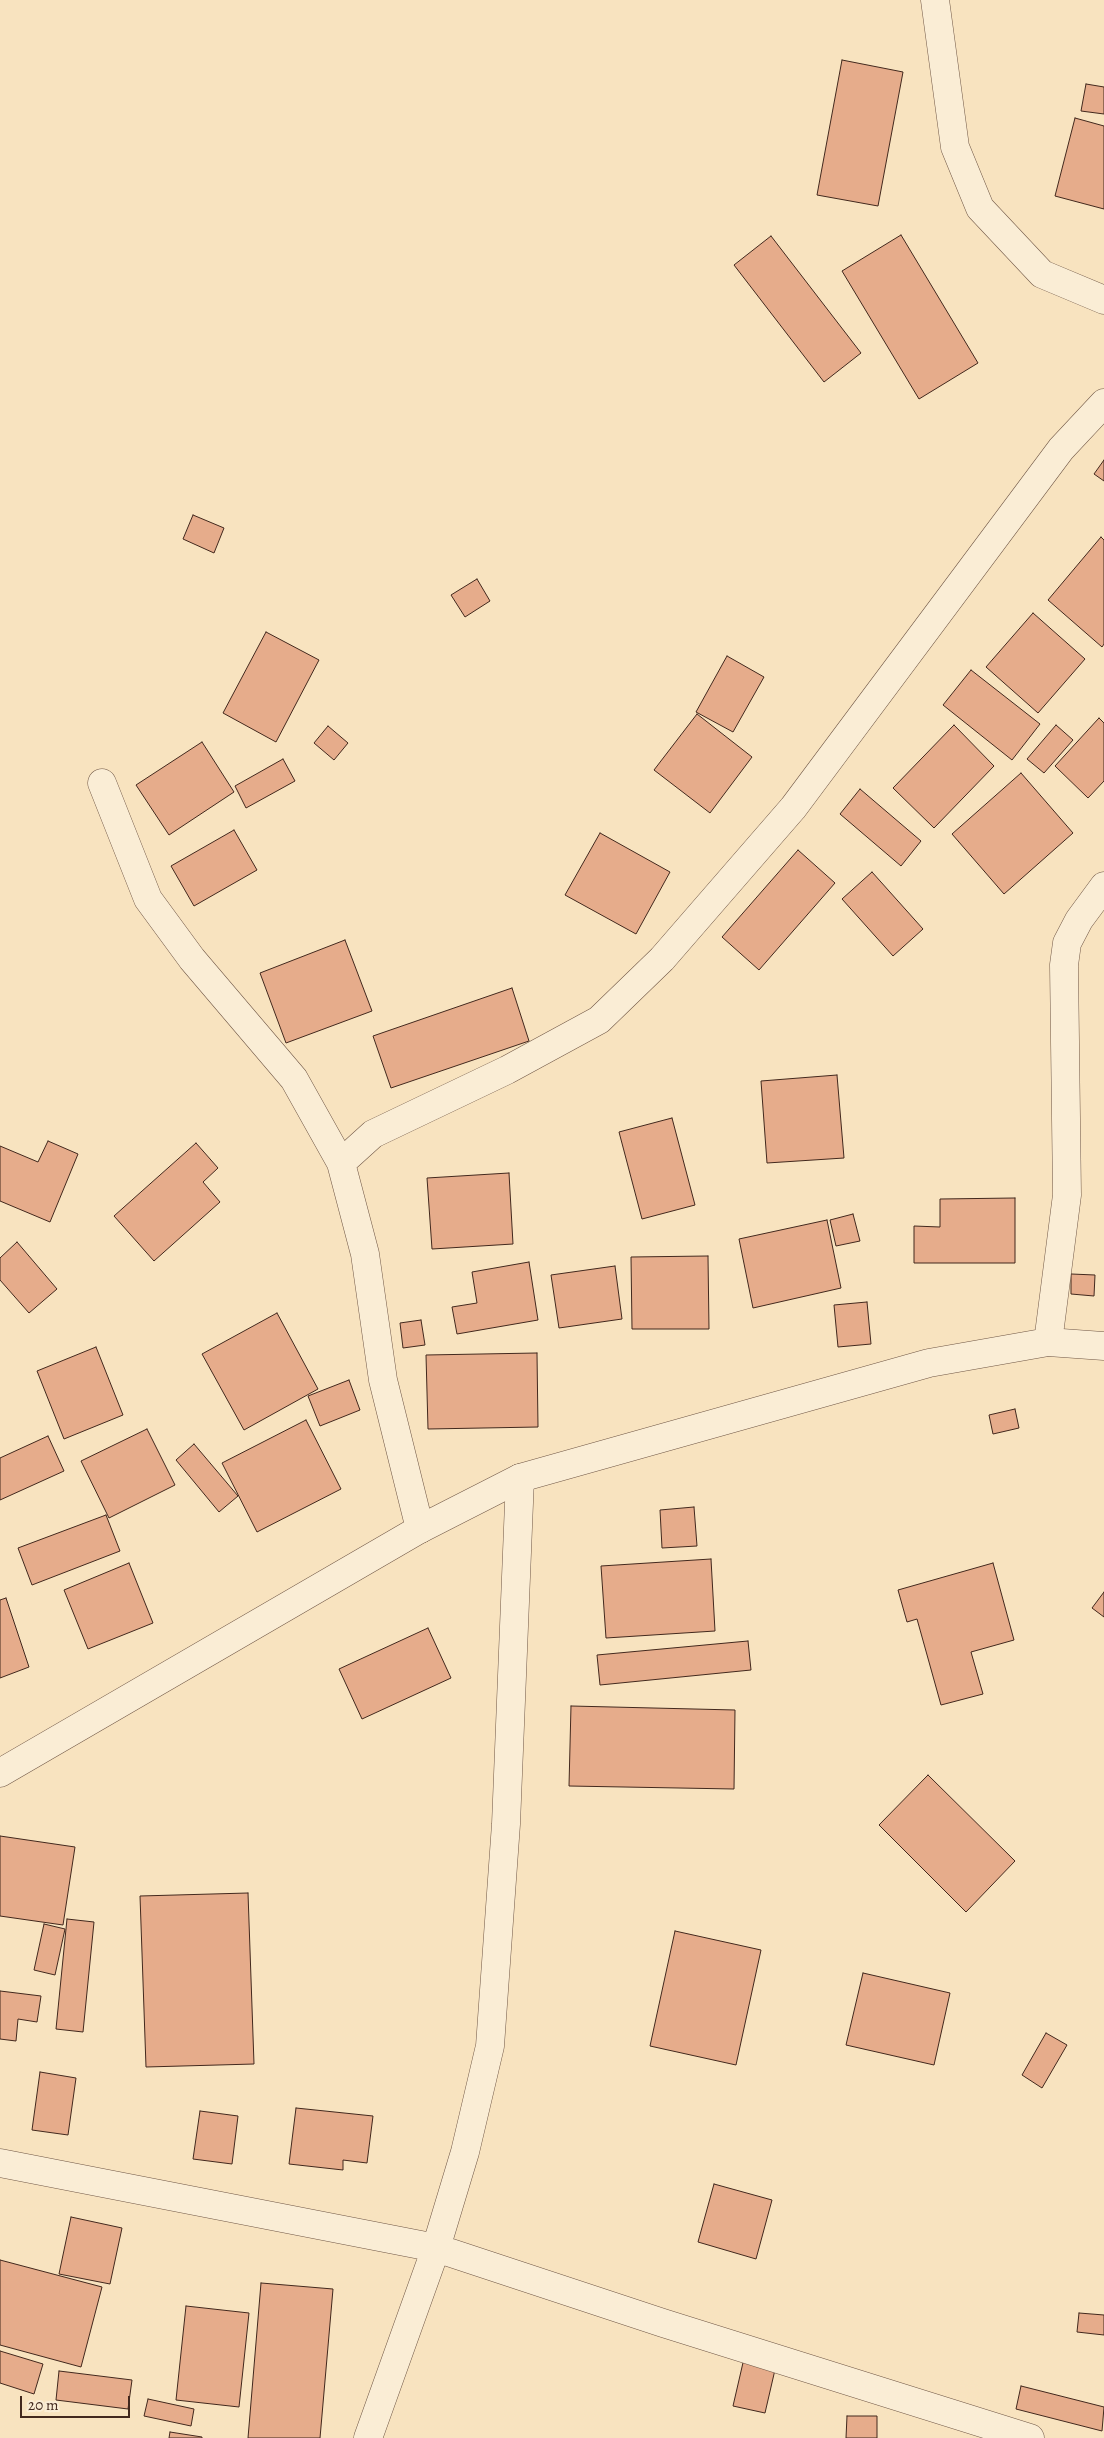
<!DOCTYPE html>
<html>
<head>
<meta charset="utf-8">
<style>
	body { margin:0 }
	#map { position:relative; width:1104px; height:2438px; overflow:hidden; background:#f8e3bf; font-family:Alegreya,serif }
	canvas { display:block }
	.scale { position:absolute; left:20px; top:2396px; width:110px; height:22px; box-sizing:border-box; border:2px solid #42281d; border-top:0; padding-left:6px; font-size:15px; line-height:18px; white-space:nowrap; color:#42281d; -webkit-text-stroke:4px #faedd5; paint-order:stroke }
</style>
</head>
<body>
<div id="map">
<canvas width="1104" height="2438"></canvas>
<div class="scale">20 m</div>
</div>
<script>
const c = document.querySelector('canvas').getContext('2d');
c.lineJoin = 'round';
function fill(path, color) {
  c.fillStyle = color;
  c.fill(path, 'evenodd');
}
function shape(rows) {
  const path = new Path2D();
  for (const r of rows) {
    path.moveTo(r[0], r[1]);
    for (let i = 2; i < r.length; i += 2) path.lineTo(r[i], r[i + 1]);
  }
  return path;
}
function strokePath(path, color, width, dash) {
  c.strokeStyle = color;
  c.lineWidth = width;
  c.lineCap = dash ? 'butt' : 'round';
  c.setLineDash(dash || []);
  c.stroke(path);
}
const building = shape([
	[842,60,903,72,878,206,817,195,842,60],
	[1086,84,1104,87,1104,114,1081,111,1086,84],
	[1075,118,1104,126,1104,209,1055,196,1075,118],
	[901,235,978,363,919,399,842,271,901,235],
	[771,236,861,353,824,382,734,265,771,236],
	[1104,460,1104,481,1094,474,1104,460],
	[193,515,224,528,214,553,183,539,193,515],
	[1101,537,1104,540,1104,644,1102,647,1048,600,1101,537],
	[477,579,490,601,465,617,451,595,477,579],
	[1033,613,1085,659,1038,713,986,667,1033,613],
	[266,632,319,660,276,742,223,713,266,632],
	[727,656,764,677,733,732,696,712,727,656],
	[971,670,1040,724,1012,760,943,705,971,670],
	[697,714,752,757,710,813,654,770,697,714],
	[1099,718,1104,723,1104,781,1088,798,1055,766,1099,718],
	[954,725,994,766,934,828,893,788,954,725],
	[1056,725,1073,740,1044,773,1027,759,1056,725],
	[328,726,348,743,334,760,314,743,328,726],
	[202,742,234,792,169,835,136,785,202,742],
	[283,759,295,781,246,808,235,786,283,759],
	[1021,773,1073,833,1004,894,952,834,1021,773],
	[860,789,921,841,901,866,840,814,860,789],
	[234,830,257,870,194,906,171,866,234,830],
	[600,833,670,872,636,934,565,895,600,833],
	[798,850,835,883,759,970,722,937,798,850],
	[872,872,923,929,893,956,842,899,872,872],
	[345,940,372,1011,286,1043,260,973,345,940],
	[512,988,529,1041,391,1088,373,1036,512,988],
	[837,1075,844,1158,767,1163,761,1081,837,1075],
	[672,1118,695,1205,642,1219,619,1132,672,1118],
	[48,1141,78,1154,50,1222,0,1201,0,1146,38,1162,48,1141],
	[196,1143,218,1168,203,1182,220,1202,154,1261,114,1216,196,1143],
	[509,1173,513,1244,432,1249,427,1178,509,1173],
	[1015,1198,1015,1263,914,1263,914,1226,940,1227,940,1199,1015,1198],
	[853,1214,860,1241,836,1246,830,1220,853,1214],
	[827,1220,841,1288,753,1308,739,1239,827,1220],
	[17,1242,57,1289,29,1313,0,1280,0,1258,17,1242],
	[708,1256,709,1329,632,1329,631,1257,708,1256],
	[529,1262,538,1320,457,1334,452,1307,477,1303,472,1272,529,1262],
	[615,1266,622,1319,559,1328,551,1275,615,1266],
	[1071,1274,1095,1275,1094,1296,1071,1294,1071,1274],
	[867,1302,871,1344,838,1347,834,1305,867,1302],
	[277,1313,318,1389,244,1430,202,1354,277,1313],
	[421,1320,425,1345,403,1348,400,1323,421,1320],
	[96,1347,123,1415,64,1439,37,1371,96,1347],
	[537,1353,538,1427,428,1429,426,1355,537,1353],
	[349,1380,360,1410,320,1426,308,1396,349,1380],
	[1015,1409,1019,1428,993,1434,989,1415,1015,1409],
	[306,1420,341,1489,257,1532,222,1463,306,1420],
	[147,1429,175,1485,109,1518,81,1461,147,1429],
	[48,1436,64,1471,0,1500,0,1458,48,1436],
	[194,1444,238,1496,219,1512,176,1460,194,1444],
	[694,1507,697,1546,662,1548,660,1510,694,1507],
	[106,1515,120,1551,32,1585,18,1548,106,1515],
	[711,1559,715,1631,606,1638,601,1566,711,1559],
	[129,1563,153,1623,88,1649,64,1590,129,1563],
	[993,1563,1014,1640,971,1652,983,1694,941,1705,917,1619,907,1622,898,1590,993,1563],
	[1104,1592,1104,1617,1092,1608,1104,1592],
	[6,1598,29,1667,0,1678,0,1600,6,1598],
	[428,1628,451,1678,362,1719,339,1669,428,1628],
	[748,1641,751,1670,600,1685,597,1655,748,1641],
	[571,1706,735,1710,734,1789,569,1786,571,1706],
	[928,1775,1015,1861,966,1912,879,1825,928,1775],
	[0,1836,75,1847,63,1925,0,1916,0,1836],
	[248,1893,254,2064,146,2067,140,1896,248,1893],
	[67,1919,94,1922,83,2032,56,2029,67,1919],
	[44,1924,65,1929,55,1975,34,1970,44,1924],
	[675,1931,761,1950,736,2065,650,2046,675,1931],
	[863,1973,950,1993,934,2065,846,2045,863,1973],
	[0,1991,41,1996,37,2022,18,2019,16,2041,0,2039,0,1991],
	[1046,2033,1067,2045,1042,2088,1022,2075,1046,2033],
	[40,2072,76,2078,68,2135,32,2130,40,2072],
	[296,2108,373,2116,367,2163,343,2160,343,2170,289,2164,296,2108],
	[200,2111,238,2116,232,2164,193,2159,200,2111],
	[714,2184,772,2200,756,2259,698,2242,714,2184],
	[71,2217,122,2228,110,2284,59,2274,71,2217],
	[0,2260,102,2287,81,2367,0,2345,0,2260],
	[261,2283,333,2289,320,2438,248,2438,261,2283],
	[186,2306,249,2313,239,2407,176,2400,186,2306],
	[1079,2313,1104,2315,1104,2335,1077,2332,1079,2313],
	[0,2351,43,2364,34,2394,0,2383,0,2351],
	[745,2354,777,2361,765,2413,733,2406,745,2354],
	[59,2371,132,2380,128,2409,56,2400,59,2371],
	[1021,2386,1104,2407,1102,2431,1016,2409,1021,2386],
	[148,2399,194,2409,191,2426,144,2416,148,2399],
	[847,2416,877,2416,877,2438,846,2438,847,2416],
	[170,2432,202,2437,202,2438,169,2438,170,2432]
]);
fill(building, '#e6ac8b');
strokePath(building, '#42281d', 1);
const minor = shape([
	[935,0,955,147,980,208,1042,274,1104,300],
	[102,783,148,899,192,959,294,1079,341,1163,365,1254,383,1380,420,1529],
	[341,1163,373,1134,507,1070,599,1020,662,959,793,808,1061,449,1104,403],
	[1048,1342,1067,1195,1064,965,1067,943,1079,920,1104,886],
	[0,2163,436,2248,663,2323,1030,2438],
	[368,2438,436,2248,465,2152,490,2046,506,1824,520,1478]
]);
const tertiary = shape([
	[0,1773,420,1529,520,1478,929,1363,1048,1342,1104,1346]
]);
strokePath(minor, '#705746', 29);
strokePath(tertiary, '#705746', 29);
strokePath(minor, '#faedd5', 28);
strokePath(tertiary, '#faedd5', 28);
</script>
</body>
</html>
